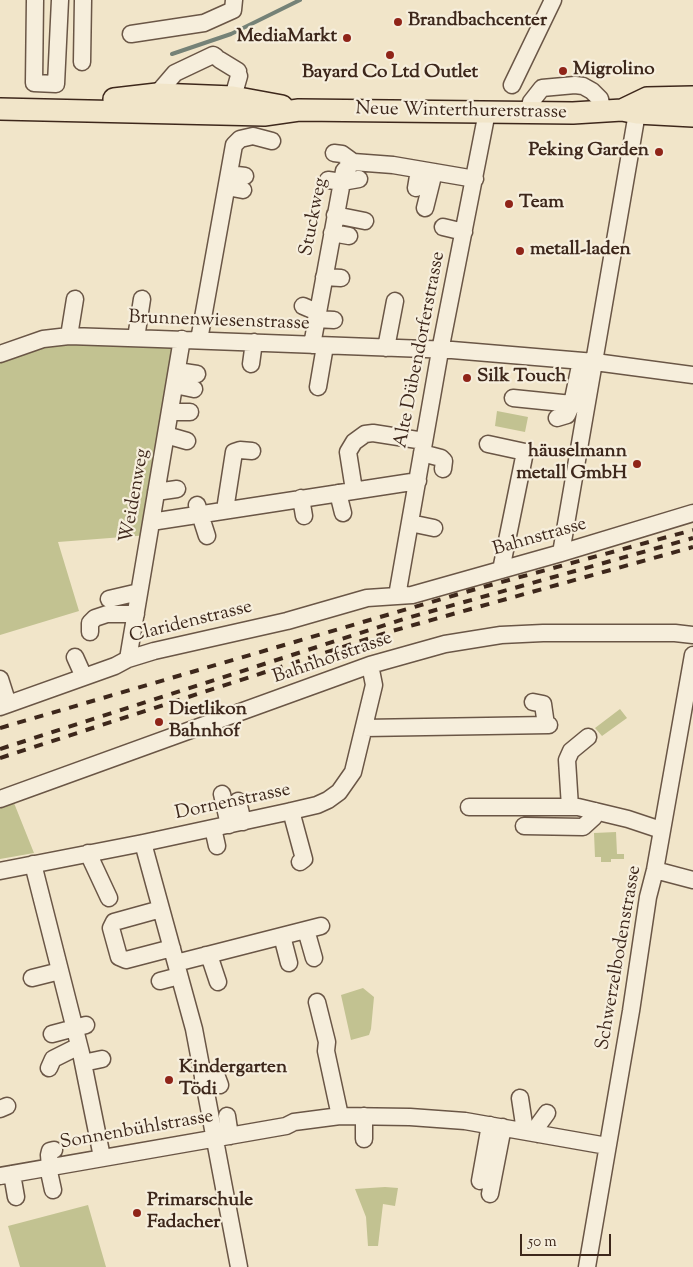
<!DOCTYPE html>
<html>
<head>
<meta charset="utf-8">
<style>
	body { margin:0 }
	#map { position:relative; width:693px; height:1267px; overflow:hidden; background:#f1e5c9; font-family:"Sorts Mill Goudy",serif }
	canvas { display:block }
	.scale { position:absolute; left:520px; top:1234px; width:91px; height:22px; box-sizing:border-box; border:2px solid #3d271b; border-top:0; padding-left:6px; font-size:15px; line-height:18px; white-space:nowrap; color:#3d271b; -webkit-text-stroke:4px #f6eedc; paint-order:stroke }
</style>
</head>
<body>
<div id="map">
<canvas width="693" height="1267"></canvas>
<div class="scale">50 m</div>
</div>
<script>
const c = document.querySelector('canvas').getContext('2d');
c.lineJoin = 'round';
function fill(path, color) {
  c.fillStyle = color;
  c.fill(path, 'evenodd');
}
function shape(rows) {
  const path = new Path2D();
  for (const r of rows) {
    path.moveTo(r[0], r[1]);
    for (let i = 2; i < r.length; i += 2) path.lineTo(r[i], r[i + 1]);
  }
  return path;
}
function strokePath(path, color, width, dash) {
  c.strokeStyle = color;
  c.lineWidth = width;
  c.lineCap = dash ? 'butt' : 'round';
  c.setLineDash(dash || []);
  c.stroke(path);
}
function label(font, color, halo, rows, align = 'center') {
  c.font = font + ' "Sorts Mill Goudy",serif';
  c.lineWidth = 4.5;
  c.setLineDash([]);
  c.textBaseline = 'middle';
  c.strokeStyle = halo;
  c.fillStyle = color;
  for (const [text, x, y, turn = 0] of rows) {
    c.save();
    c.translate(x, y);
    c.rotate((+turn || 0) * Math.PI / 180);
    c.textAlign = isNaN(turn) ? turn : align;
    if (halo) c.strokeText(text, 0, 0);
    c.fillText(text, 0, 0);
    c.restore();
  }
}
fill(shape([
	[182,339,149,535,58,542,79,611,0,635,0,354,21,346],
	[497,411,528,417,525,432,495,426],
	[620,709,627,718,602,736,595,728],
	[12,798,34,853,0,859,0,803],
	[616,832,617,854,624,854,624,859,611,859,611,862,601,862,601,857,595,857,594,833],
	[363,988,374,997,371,1029,369,1035,351,1040,341,995],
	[385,1187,398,1188,395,1206,383,1204,378,1246,368,1246,366,1217,355,1189],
	[88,1205,106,1267,20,1267,8,1226]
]), '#c2c291');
strokePath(shape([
	[172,54,231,34,300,0]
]), '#758277', 4);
const minor = shape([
	[35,0,34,83,56,84,60,0],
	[131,34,204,23,233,10,234,0],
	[220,60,238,71],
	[82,62,83,0],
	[512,85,553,0],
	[157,94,175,73,213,55,216,57],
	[224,104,233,97,239,76],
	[528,113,531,102,542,88,575,85,583,86,592,91,600,99,603,112],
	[334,153,342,154,353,162],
	[229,174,245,176],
	[328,180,342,182,359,179],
	[227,187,243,190],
	[416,188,419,170],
	[425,208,434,172],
	[335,215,365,221],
	[443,227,464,232],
	[332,233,349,236],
	[324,277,341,278],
	[303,306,317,312],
	[316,319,334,320],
	[69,336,75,299],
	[136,338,142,299],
	[199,340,234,145,240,139,253,136,272,141],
	[312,345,344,171,353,162,393,165,475,179],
	[386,348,395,301],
	[0,354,43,339,69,336,158,339,452,350,595,362,693,375],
	[251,364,254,342],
	[177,371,197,374],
	[175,385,194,389],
	[318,387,325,346],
	[513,398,572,404,581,361],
	[170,412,190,412],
	[557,418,567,415,572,404],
	[166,435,187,441],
	[488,444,525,452,501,570],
	[422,453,441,458,444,461,443,469],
	[354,490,348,452,354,442,365,434,373,433,424,441],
	[156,492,177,489],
	[338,493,343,513],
	[301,498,304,516],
	[197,505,207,536],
	[225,510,234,452,240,450,252,451],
	[151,522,418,481],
	[410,523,434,528],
	[561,553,637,113],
	[397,596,440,351,487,112],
	[109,599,139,592],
	[90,632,90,623,95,618,107,614,136,614],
	[75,657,84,677],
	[128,659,182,339],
	[0,679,8,704],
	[533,702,543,704,546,725],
	[0,707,115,666,128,659,154,651,287,621,367,598,412,595,561,553,693,513],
	[364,728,549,725],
	[222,794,229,825],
	[0,799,370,665,445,644,501,635,543,633,675,633,693,635],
	[238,801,243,822],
	[469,807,578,807,628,819,661,830],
	[570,807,567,760,571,751,588,737],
	[291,811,304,859,300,862],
	[524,826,583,827,594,817,595,811],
	[213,828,217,846],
	[143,843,194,1029,239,1267],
	[88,853,109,898],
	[33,864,81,1053,102,1157],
	[655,870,693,880],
	[0,871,143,843,287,812,317,805,328,800,339,792,353,772,374,685,370,665],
	[161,909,114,922,111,928,119,957,126,960,172,948],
	[306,930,314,958],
	[282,936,289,963],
	[206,955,211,961,218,982],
	[176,963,321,926],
	[32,978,60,971],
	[160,981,179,976],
	[317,1002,327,1042,326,1051,340,1116],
	[52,1034,86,1025],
	[83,1063,102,1059],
	[49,1068,53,1059,79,1046],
	[203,1078,212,1076,217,1077,220,1085],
	[520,1098,525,1131],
	[0,1109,7,1106],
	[227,1116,230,1136],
	[364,1116,364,1139],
	[538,1134,539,1124,547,1113],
	[48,1167,53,1190],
	[50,1167,49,1155,50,1151,54,1150],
	[12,1174,16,1197],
	[0,1176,286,1126,294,1122,340,1116,410,1117,465,1121,607,1146],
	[480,1181,490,1125],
	[490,1194,503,1127],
	[587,1267,631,1011,648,897,655,870,693,655]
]);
const major = shape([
	[114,99,157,94,233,97,282,106],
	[0,109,264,115,299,110,573,113,622,110,637,113,693,116],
	[622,110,647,98,693,97]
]);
strokePath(minor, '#6a5646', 19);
strokePath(major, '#3d271b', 24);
strokePath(minor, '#f6eedc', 16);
strokePath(major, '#f1e5c9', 21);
strokePath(shape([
	[0,728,476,589,693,530],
	[0,749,407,618,693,538],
	[0,758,392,631,693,547]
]), '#3d271b', 4, [9, 9]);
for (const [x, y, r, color] of [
	[398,22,5,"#8f2418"],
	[347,38,5,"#8f2418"],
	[390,55,5,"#8f2418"],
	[563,71,5,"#8f2418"],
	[659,152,5,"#8f2418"],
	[509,204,5,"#8f2418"],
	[520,251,5,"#8f2418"],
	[467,378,5,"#8f2418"],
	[637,464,5,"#8f2418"],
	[159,722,5,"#8f2418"],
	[169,1080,5,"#8f2418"],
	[137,1213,5,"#8f2418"]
]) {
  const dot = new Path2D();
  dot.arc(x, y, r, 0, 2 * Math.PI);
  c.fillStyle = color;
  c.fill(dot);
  strokePath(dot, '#f6eedc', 2);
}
label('bold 19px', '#3d271b', '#f6eedc', [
	["Brandbachcenter",408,22],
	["MediaMarkt",337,38,"right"],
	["Migrolino",573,71],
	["Bayard Co Ltd Outlet",390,74,"center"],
	["Peking Garden",649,152,"right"],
	["Team",519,204],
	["metall-laden",530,251],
	["Silk Touch",477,378],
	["häuselmann",627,453,"right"],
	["metall GmbH",627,475,"right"],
	["Dietlikon",169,711],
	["Bahnhof",169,733],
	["Kindergarten",179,1069],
	["Tödi",179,1091],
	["Primarschule",147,1202],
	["Fadacher",147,1224]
], 'left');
label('19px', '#3d271b', '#f6eedc', [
	["Neue Winterthurerstrasse",461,112,1],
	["Stuckweg",315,217,-79],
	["Brunnenwiesenstrasse",219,322,2],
	["Alte Dübendorferstrasse",421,350,-79],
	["Weidenweg",136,496,-80],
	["Bahnstrasse",540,538,-16],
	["Claridenstrasse",191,623,-14],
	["Bahnhofstrasse",333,659,-19],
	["Dornenstrasse",233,803,-12],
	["Schwerzelbodenstrasse",620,958,-80],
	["Sonnenbühlstrasse",137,1131,-10]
]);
</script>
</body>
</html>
